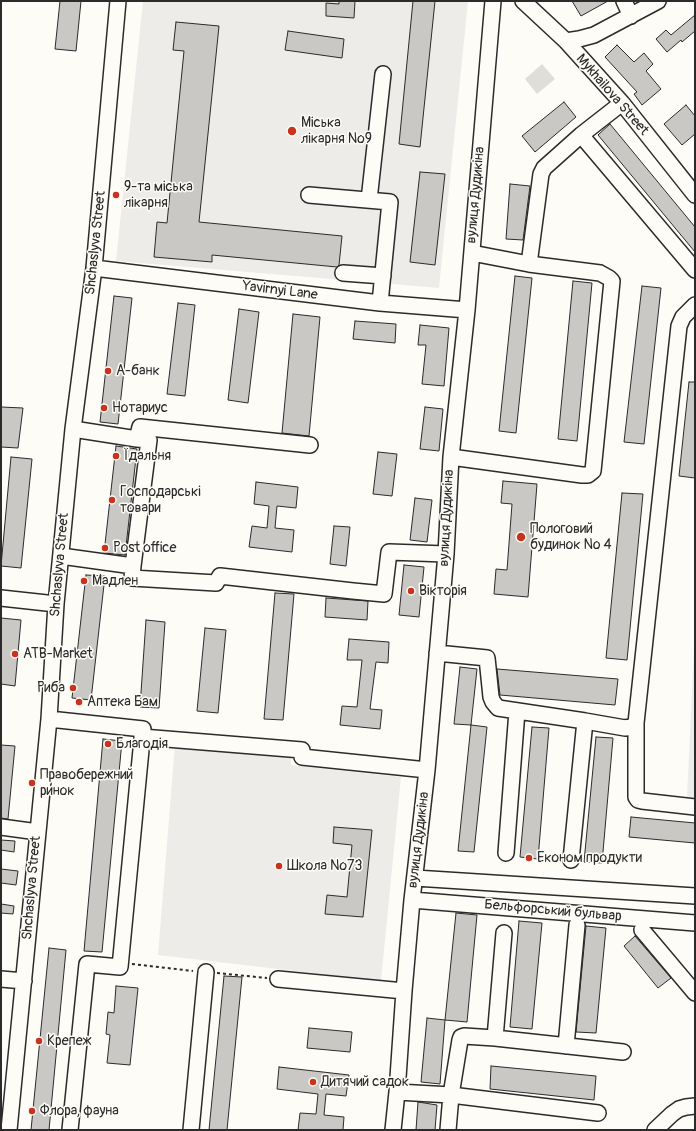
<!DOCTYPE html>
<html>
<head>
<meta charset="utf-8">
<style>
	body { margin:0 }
	#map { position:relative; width:696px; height:1131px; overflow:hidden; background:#fdfcf7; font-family:Pangolin,sans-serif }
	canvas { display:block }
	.frame { position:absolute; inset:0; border:2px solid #2b2b2b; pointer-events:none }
</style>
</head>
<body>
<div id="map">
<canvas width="696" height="1131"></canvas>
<div class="frame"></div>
</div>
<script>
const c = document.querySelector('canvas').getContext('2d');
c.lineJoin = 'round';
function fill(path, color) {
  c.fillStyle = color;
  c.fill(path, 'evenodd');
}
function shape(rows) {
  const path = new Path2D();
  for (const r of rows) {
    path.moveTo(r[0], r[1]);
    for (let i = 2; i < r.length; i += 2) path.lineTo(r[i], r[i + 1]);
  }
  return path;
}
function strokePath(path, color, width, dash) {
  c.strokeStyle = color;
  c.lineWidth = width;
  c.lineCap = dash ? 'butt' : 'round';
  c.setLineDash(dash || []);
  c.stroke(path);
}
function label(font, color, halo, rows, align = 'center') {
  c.font = font + ' Pangolin,sans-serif';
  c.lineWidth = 3;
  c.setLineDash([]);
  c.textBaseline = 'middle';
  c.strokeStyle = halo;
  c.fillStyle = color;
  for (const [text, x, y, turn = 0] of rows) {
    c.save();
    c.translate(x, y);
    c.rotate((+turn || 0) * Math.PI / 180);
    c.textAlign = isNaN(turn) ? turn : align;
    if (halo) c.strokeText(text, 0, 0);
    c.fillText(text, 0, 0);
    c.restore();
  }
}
fill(shape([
	[143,1,468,1,439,288,116,261],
	[695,626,695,799,687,798],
	[175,745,291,754,291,765,401,777,381,981,158,955]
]), '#edece8');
fill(shape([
	[542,64,555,79,537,94,525,79]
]), '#dfdeda');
const building = shape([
	[60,1,81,1,76,51,55,49,60,1],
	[339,1,355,1,354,18,326,16,326,3,339,4,339,1],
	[413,1,435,1,420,147,399,144,413,1],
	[572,1,608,1,581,16,572,1],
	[695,15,695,31,682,42,681,40,667,52,656,39,666,30,671,35,695,15],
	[176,22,219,26,199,222,342,236,339,265,337,267,212,255,212,262,154,257,157,222,167,223,184,51,173,50,176,22],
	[288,31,344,39,342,58,285,50,288,31],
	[617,45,634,62,644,53,653,64,646,71,661,89,642,105,634,94,637,92,605,57,617,45],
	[564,102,576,117,535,152,522,136,564,102],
	[686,105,695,116,695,134,682,145,664,124,686,105],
	[610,124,695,227,695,252,598,135,610,124],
	[420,172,445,174,435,265,410,262,420,172],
	[510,184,530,186,523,240,506,239,510,184],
	[515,276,532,278,516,433,499,431,515,276],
	[573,281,592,283,577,441,558,439,573,281],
	[642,286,661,288,644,444,624,442,642,286],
	[114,296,132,298,118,424,100,422,114,296],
	[178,303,195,305,185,396,167,394,178,303],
	[239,309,259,312,248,403,228,400,239,309],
	[293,314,320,317,309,436,282,433,293,314],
	[355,321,396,324,395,343,353,339,355,321],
	[420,325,449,328,444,386,422,384,426,345,418,345,420,325],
	[689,382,695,382,695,478,679,476,689,382],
	[1,407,23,408,18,448,1,447,1,407],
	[425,407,443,409,439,451,420,449,425,407],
	[116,446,137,449,125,555,104,553,116,446],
	[378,452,397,454,392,496,373,494,378,452],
	[11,457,32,459,21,568,1,566,11,457],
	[503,481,537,484,528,597,494,594,496,569,507,570,512,504,501,503,503,481],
	[256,482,298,487,296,508,277,506,275,528,294,530,292,552,249,547,252,526,267,528,269,506,254,504,256,482],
	[622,493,643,494,627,660,606,658,622,493],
	[415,498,432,500,427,542,410,540,415,498],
	[334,526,350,527,346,566,330,564,334,526],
	[404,565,424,567,419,617,399,615,404,565],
	[86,575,105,576,91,700,72,698,86,575],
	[275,593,294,594,283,720,264,719,275,593],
	[326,598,368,601,367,620,325,617,326,598],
	[1,618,21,620,15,686,1,684,1,618],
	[146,620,165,622,159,708,140,707,146,620],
	[205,628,226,630,218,713,197,711,205,628],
	[349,639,389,642,388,663,376,662,370,709,382,710,380,729,340,725,342,706,357,707,362,660,347,660,349,639],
	[460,667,477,669,471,725,454,724,460,667],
	[497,669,618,679,615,705,500,695,497,669],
	[471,725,487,727,474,852,458,851,471,725],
	[532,727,549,728,538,859,520,857,532,727],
	[596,737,613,738,602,863,584,862,596,737],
	[103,739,122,741,102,952,84,951,103,739],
	[1,745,15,746,8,819,1,818,1,745],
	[631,817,695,823,695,843,629,837,631,817],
	[334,827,372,830,363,917,325,914,327,895,347,897,352,845,333,843,334,827],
	[1,840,15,841,14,852,1,850,1,840],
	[1,869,18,871,16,885,1,883,1,869],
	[1,904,14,906,13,914,1,913,1,904],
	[456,913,477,915,467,1022,445,1020,456,913],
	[519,921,542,923,532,1029,510,1027,519,921],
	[586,926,606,928,596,1033,576,1032,586,926],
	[635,936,671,978,658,988,624,946,635,936],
	[49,948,66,950,49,1130,31,1130,49,948],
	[224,976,242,977,227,1130,209,1130,224,976],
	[116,986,138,988,130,1065,107,1063,110,1035,106,1034,108,1012,114,1013,116,986],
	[427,1018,445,1020,440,1084,421,1082,427,1018],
	[309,1028,352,1032,350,1052,307,1048,309,1028],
	[491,1066,596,1076,594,1100,490,1089,491,1066],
	[279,1067,349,1075,346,1096,326,1094,324,1115,344,1117,343,1130,298,1130,300,1113,316,1114,318,1094,277,1089,279,1067],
	[418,1102,437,1105,435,1130,416,1130,418,1102]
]);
fill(building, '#c9c8c4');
strokePath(building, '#2b2b2b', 1);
const minor = shape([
	[523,1,566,41,622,103,695,195],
	[624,1,631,16],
	[566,41,579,39,594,35,658,1],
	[581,135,695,270],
	[309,195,390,202,380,303],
	[369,200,383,74],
	[472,253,529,264,541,174,544,168,581,135,622,103],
	[94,268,380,303,467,310],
	[343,273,383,276],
	[73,429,137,439,140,427,310,445],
	[451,457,582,475,588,475,593,471,612,281,609,278,600,273,529,264],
	[61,556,133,566,132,578,216,583,220,576,353,591,384,594,389,552,446,554],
	[133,566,149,440,137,439],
	[1,598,56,604],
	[437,653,487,658,491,697,493,702,498,708,585,721,625,728,631,727,636,723,679,326,683,317,695,305],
	[49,719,143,729,120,967,87,964,70,1130],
	[636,723,636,797,638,800,642,801,695,807],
	[142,737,302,750,302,757,427,770],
	[1,827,38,832],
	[506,853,517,711],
	[571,860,585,721],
	[415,878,695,896],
	[412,900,695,923],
	[642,930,695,993],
	[1,979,24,981],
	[278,979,404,991],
	[495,1038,504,933],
	[566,1046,577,925],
	[397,1092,451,1095,460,1040,461,1037,464,1036,495,1038,623,1052],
	[9,1130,49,719,56,604,73,429,94,268,118,1],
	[191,1130,206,972],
	[393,1130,397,1092,404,991,412,900,427,770,446,554,451,457,467,310,493,1],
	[448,1130,451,1095,598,1113],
	[655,1130,672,1114,679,1109,686,1107,695,1106]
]);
strokePath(minor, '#2b2b2b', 18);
strokePath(shape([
	[132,964,193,971],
	[217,973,267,978]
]), '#2b2b2b', 2, [3, 3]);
strokePath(minor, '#fdfcf7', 15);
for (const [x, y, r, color] of [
	[292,131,5,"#c8321e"],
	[116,195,4,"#c8321e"],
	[108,371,4,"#c8321e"],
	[104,408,4,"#c8321e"],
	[116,456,4,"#c8321e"],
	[112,500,4,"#c8321e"],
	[521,537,5,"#c8321e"],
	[105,548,4,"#c8321e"],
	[84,581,4,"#c8321e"],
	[411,591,4,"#c8321e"],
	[15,654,4,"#c8321e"],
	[73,688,4,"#c8321e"],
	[79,702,4,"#c8321e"],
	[108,744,4,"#c8321e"],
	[32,783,4,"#c8321e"],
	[529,858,4,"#c8321e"],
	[279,866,4,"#c8321e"],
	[39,1041,4,"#c8321e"],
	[313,1082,4,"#c8321e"],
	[32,1111,4,"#c8321e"]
]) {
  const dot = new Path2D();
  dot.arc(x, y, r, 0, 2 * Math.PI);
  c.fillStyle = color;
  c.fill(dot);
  strokePath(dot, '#fdfcf7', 1.5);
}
label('14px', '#2b2b2b', '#fdfcf7', [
	["Mykhailova Street",612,95,49],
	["вулиця Дудикіна",476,195,-85],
	["Shchaslyva Street",96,243,-84],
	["Yavirnyi Lane",280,291,7],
	["вулиця Дудикіна",447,518,-87],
	["Shchaslyva Street",60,565,-85],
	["вулиця Дудикіна",419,840,-83],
	["Shchaslyva Street",32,888,-85],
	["Бельфорський бульвар",553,911,5]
]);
label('14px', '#2b2b2b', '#fdfcf7', [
	["Міська",301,123],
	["лікарня №9",301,139],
	["9-та міська",124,187],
	["лікарня",124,203],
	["А-банк",116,371],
	["Нотариус",112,408],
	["Їдальня",124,456],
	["Господарські",120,492],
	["товари",120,508],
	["Пологовий",530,529],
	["будинок № 4",530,545],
	["Post office",113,548],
	["Мадлен",92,581],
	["Вікторія",419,591],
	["ATB-Market",23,654],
	["Риба",65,688,"right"],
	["Аптека Бам",87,702],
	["Благодія",116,744],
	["Правобережний",40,775],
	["ринок",40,791],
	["Економ продукти",537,858],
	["Школа №73",287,866],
	["Крепеж",47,1041],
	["Дитячий садок",321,1082],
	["Флора, фауна",40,1111]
], 'left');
</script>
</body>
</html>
